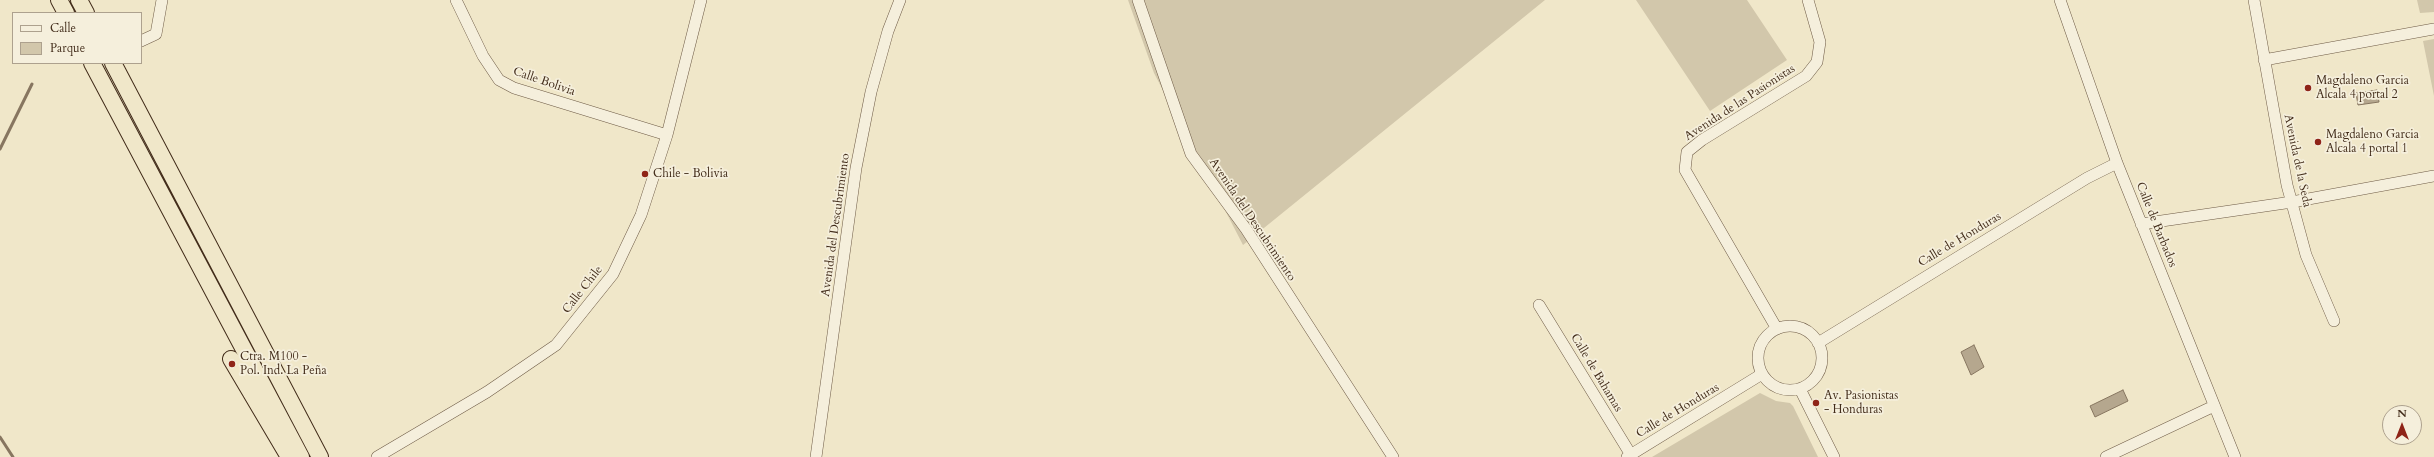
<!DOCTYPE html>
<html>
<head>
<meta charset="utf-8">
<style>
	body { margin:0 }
	#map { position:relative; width:2434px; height:457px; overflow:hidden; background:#f0e7c9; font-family:Cardo,serif }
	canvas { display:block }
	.legend { position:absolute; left:12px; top:12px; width:130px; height:52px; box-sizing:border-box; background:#f5efdc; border:1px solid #ada18e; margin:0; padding:5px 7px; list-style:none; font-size:12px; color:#422c1a }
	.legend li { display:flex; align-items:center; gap:8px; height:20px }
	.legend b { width:20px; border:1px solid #ada18e }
	.north { position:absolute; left:2382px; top:405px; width:40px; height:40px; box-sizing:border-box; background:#f5efdc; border:1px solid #ada18e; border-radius:50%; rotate:0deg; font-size:11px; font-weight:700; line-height:16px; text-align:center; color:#422c1a }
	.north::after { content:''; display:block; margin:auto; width:14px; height:18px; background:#8f2418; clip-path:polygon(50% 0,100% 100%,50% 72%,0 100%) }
</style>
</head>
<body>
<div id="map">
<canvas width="2434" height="457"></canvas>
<ul class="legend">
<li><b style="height:5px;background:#f5efdc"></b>Calle</li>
<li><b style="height:11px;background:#d2c7ab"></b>Parque</li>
</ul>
<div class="north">N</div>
</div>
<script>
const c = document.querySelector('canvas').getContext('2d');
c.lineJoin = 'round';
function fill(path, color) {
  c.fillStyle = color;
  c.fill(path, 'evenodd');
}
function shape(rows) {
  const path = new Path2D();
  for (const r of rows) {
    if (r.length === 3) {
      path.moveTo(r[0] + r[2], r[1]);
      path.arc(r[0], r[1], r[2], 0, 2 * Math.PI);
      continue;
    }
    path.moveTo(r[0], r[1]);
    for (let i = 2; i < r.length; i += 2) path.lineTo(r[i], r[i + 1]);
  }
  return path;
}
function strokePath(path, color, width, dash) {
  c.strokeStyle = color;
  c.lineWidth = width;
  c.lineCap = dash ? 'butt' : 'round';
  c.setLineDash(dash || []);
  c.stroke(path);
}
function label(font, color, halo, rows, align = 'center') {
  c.font = font + ' Cardo,serif';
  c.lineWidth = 3.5;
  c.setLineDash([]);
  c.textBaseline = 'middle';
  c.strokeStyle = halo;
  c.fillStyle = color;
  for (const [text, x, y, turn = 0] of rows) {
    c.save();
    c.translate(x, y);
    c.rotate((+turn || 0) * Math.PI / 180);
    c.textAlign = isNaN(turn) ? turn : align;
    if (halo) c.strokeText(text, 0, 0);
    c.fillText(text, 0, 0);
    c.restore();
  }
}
fill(shape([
	[1128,0,1545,0,1243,245,1154,73],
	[1636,0,1747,0,1787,60,1710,111],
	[2417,0,2434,0,2434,12,2420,13],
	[2434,39,2434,96,2423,41],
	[1760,393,1776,401,1790,403,1793,406,1818,457,1652,457]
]), '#d2c7ab');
const water = shape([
	[2377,90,2379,102,2358,105,2356,93,2377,90],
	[1974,345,1984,367,1971,375,1961,352,1974,345],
	[2123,390,2128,401,2095,417,2090,406,2123,390]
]);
fill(water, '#b5a78e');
strokePath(water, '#877660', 1);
strokePath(shape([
	[0,149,32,84],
	[0,437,13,457]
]), '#877660', 3);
const minor = shape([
	[456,0,483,56,499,80,514,88,667,135],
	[1138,0,1191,154,1246,229,1393,457],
	[2060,0,2117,163,2235,457],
	[2254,0,2287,185,2306,255,2334,321],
	[141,41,156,34,162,0],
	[2264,60,2434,29],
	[2141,224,2292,202,2434,176],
	[1539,305,1631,455],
	[1790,358,32],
	[1777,329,1685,170,1687,152,1702,140,1806,76,1817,62,1820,42,1808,0],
	[1818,343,2087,178,2117,163],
	[1800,389,1834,457],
	[377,457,487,392,556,345,613,274,641,215,667,135,701,0],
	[816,457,856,168,871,92,888,31,900,0],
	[1627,457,1762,374],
	[2106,457,2214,406]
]);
const highway = shape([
	[59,0,66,13],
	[79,0,86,13],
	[92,63,301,457],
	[113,63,320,457],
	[231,359,289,457]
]);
strokePath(minor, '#6e5b46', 12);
strokePath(highway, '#422c1a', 18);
strokePath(minor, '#f5efdc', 11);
strokePath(highway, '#f0e7c9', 16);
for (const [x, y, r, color] of [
	[2308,88,4,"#8f2418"],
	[2318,142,4,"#8f2418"],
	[645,174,4,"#8f2418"],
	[232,364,4,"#8f2418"],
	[1816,403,4,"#8f2418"]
]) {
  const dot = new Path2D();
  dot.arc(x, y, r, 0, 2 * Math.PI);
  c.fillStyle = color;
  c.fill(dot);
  strokePath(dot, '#f5efdc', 1.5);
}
label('12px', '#422c1a', '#f5efdc', [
	["Magdaleno Garcia",2316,81],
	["Alcala 4 portal 2",2316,95],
	["Magdaleno Garcia",2326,135],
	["Alcala 4 portal 1",2326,149],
	["Chile - Bolivia",653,174],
	["Ctra. M100 -",240,357],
	["Pol. Ind. La Peña",240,371],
	["Av. Pasionistas",1824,396],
	["- Honduras",1824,410]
], 'left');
label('12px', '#422c1a', '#f5efdc', [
	["Calle Bolivia",544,82,19],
	["Avenida de las Pasionistas",1740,103,-33],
	["Avenida de la Seda",2297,161,78],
	["Avenida del Descubrimiento",1252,220,56],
	["Avenida del Descubrimiento",836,225,-82],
	["Calle de Barbados",2156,225,68],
	["Calle de Honduras",1960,240,-31],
	["Calle Chile",583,290,-52],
	["Calle de Bahamas",1596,373,59],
	["Calle de Honduras",1678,411,-31]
]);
</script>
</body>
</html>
